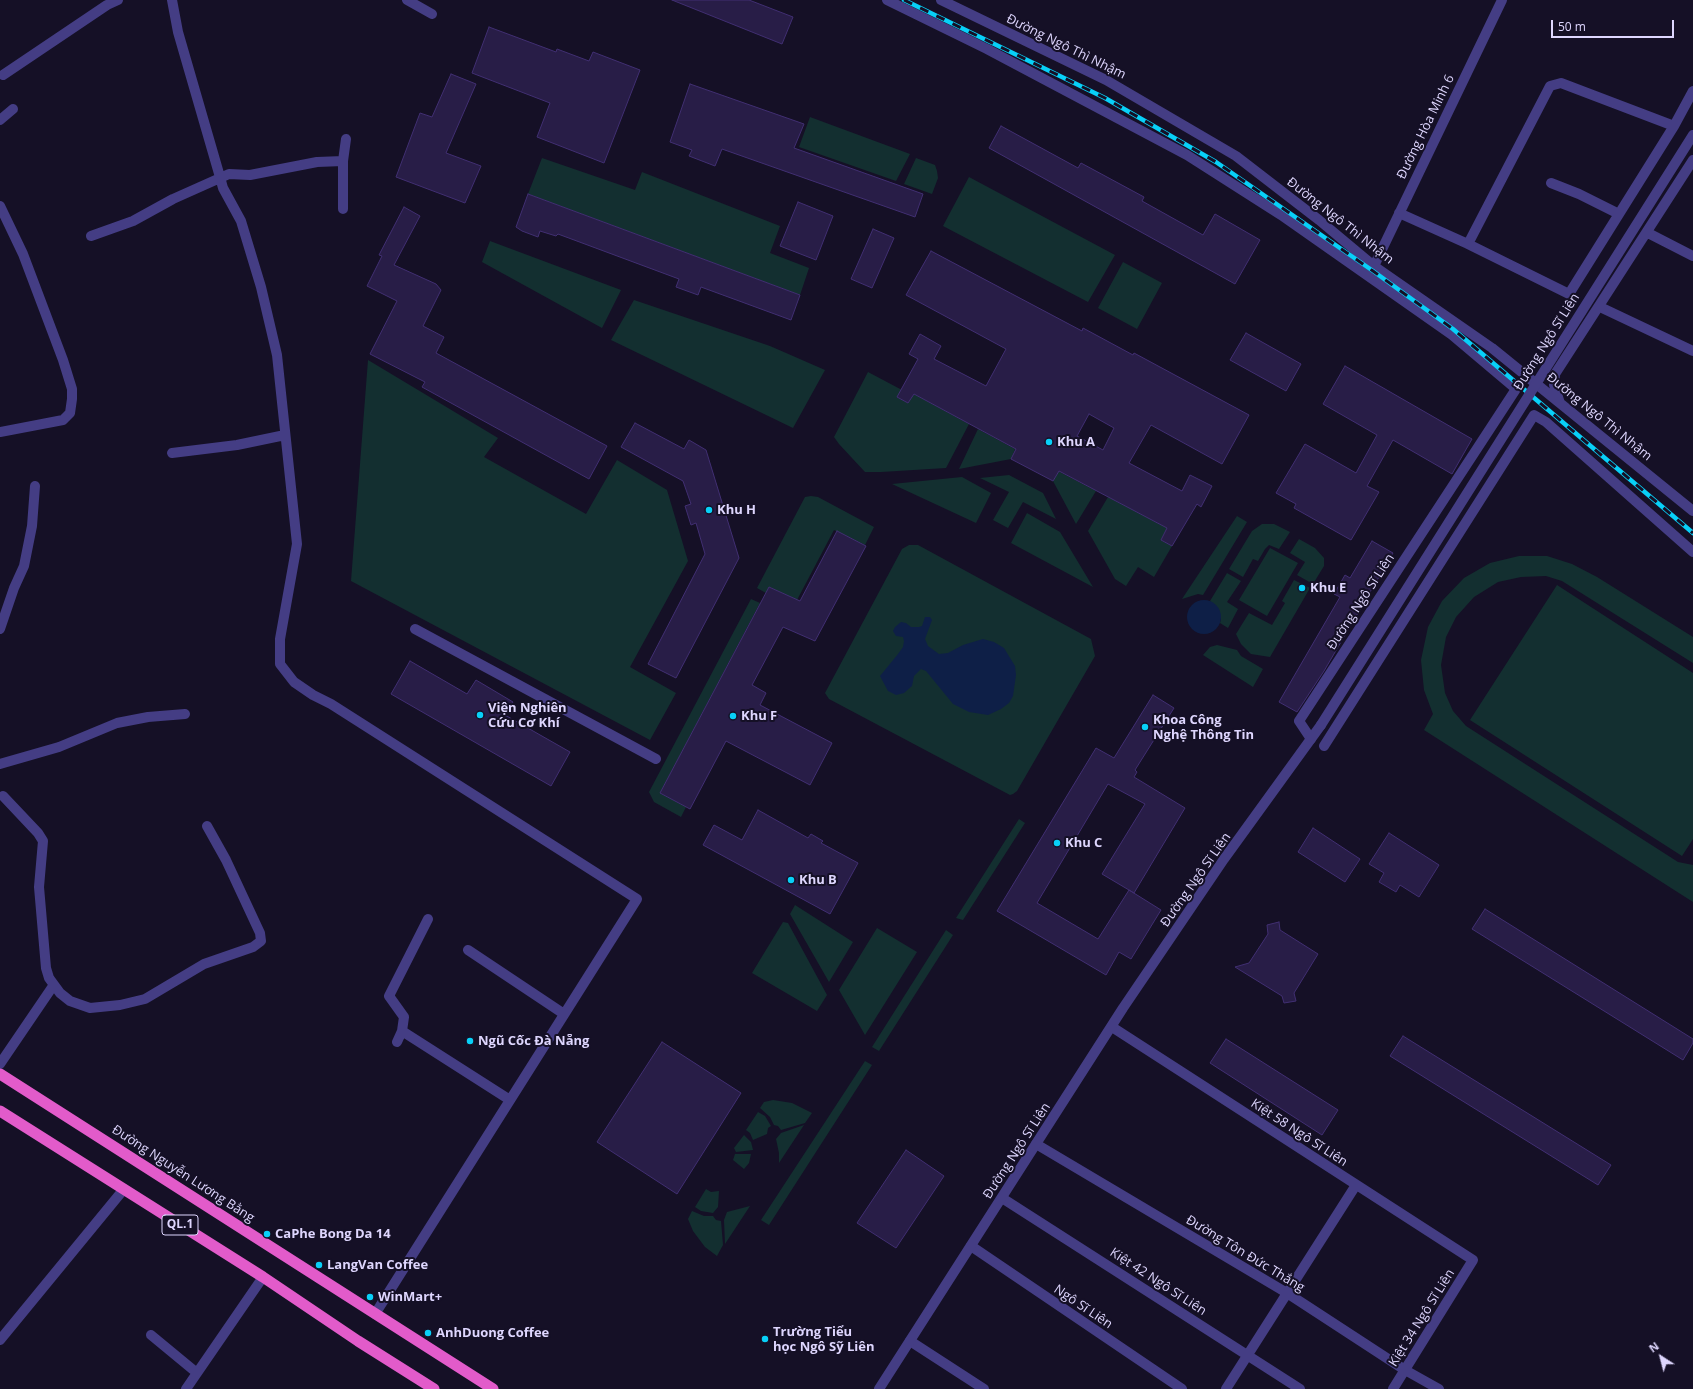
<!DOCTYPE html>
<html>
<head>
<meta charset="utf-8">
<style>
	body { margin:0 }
	#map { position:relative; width:1693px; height:1389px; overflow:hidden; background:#151026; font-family:"Open Sans",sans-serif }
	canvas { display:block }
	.north { position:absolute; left:1641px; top:1337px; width:40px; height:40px; -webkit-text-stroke:3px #151026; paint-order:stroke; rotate:324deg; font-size:11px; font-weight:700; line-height:16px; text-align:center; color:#ded6fe }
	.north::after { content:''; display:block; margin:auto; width:14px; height:18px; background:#ded6fe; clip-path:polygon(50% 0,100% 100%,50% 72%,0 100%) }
	.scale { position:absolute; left:1551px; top:20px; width:123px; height:18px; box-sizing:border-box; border:2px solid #ded6fe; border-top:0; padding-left:5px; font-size:12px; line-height:14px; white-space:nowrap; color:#ded6fe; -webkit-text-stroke:3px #151026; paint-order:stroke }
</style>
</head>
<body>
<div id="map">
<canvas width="1693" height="1389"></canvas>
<div class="north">N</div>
<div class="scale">50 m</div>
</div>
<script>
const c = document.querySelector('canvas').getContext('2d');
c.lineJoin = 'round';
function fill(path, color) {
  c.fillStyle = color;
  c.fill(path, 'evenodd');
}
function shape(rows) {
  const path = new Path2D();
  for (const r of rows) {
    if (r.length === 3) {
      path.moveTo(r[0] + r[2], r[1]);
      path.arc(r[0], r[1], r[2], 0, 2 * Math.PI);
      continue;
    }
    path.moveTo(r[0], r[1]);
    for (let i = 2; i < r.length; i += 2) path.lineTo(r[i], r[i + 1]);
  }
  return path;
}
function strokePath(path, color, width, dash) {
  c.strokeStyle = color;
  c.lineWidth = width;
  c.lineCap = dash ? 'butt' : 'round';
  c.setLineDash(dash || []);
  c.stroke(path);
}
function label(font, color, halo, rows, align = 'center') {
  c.font = font + ' "Open Sans",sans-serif';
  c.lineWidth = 4;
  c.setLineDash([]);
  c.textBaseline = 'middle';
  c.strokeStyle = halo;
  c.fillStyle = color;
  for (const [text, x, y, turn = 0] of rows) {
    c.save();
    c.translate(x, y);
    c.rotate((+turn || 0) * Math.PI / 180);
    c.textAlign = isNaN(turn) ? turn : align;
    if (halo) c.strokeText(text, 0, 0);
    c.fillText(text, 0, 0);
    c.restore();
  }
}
fill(shape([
	[810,117,910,154,896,181,799,147],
	[542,158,635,190,642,172,780,226,770,253,809,268,800,295,528,194],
	[916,158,935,165,937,171,938,178,932,194,904,184],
	[969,177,1115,255,1088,302,943,226],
	[490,241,621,290,602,328,482,262],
	[1123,262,1162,283,1137,329,1098,308],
	[634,300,770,346,825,370,793,428,611,340],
	[368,360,498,438,484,457,586,514,617,460,667,490,688,561,630,667,676,693,650,740,351,581],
	[868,372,902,390,897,397,908,403,914,394,969,424,946,468,881,472,865,472,839,444,834,437],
	[978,429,1015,449,1011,459,959,469],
	[1058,471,1096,491,1076,524,1053,481],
	[1009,475,1043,493,1056,519,1023,502,1008,528,993,520,1009,492,980,478],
	[962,477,991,493,976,523,892,484],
	[811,496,818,497,874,527,865,545,834,530,797,600,769,587,766,593,757,588,805,497],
	[1108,497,1167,528,1161,540,1172,546,1154,577,1138,567,1126,586,1115,579,1088,531],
	[1027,513,1060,532,1093,587,1011,543],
	[1237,516,1247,522,1203,595,1198,594,1182,599],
	[1262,524,1274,524,1290,532,1279,549,1269,545,1265,549,1258,561,1253,559,1243,577,1229,569,1252,531],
	[1299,539,1315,548,1324,558,1324,566,1313,584,1297,575,1305,562,1290,553],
	[909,545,918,545,1091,639,1095,656,1017,791,1013,794,1010,795,829,699,825,693,902,549],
	[1270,548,1298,563,1267,616,1239,600],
	[1519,556,1547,556,1572,564,1597,577,1693,637,1693,663,1562,581,1546,576,1521,577,1498,582,1474,597,1456,617,1446,637,1441,665,1445,693,1453,711,1466,726,1678,862,1693,865,1693,902,1424,730,1433,714,1424,690,1421,660,1428,627,1442,601,1464,578,1490,563],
	[1227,573,1241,581,1227,602,1238,609,1228,628,1220,623,1221,619,1210,601],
	[1294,580,1310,588,1270,657,1251,654,1241,644,1236,634,1249,613,1272,625,1285,603,1282,601],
	[1557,585,1693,673,1693,839,1682,856,1470,720],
	[751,599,760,603,660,793,686,807,681,817,654,802,649,792],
	[1217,645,1237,650,1241,656,1263,669,1253,687,1203,655,1210,647],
	[1019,819,1025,823,963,920,956,918],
	[795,905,853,942,829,982,790,914],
	[783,922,788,923,827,995,817,1011,752,973],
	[877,928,917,952,865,1035,839,990],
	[946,930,953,935,879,1051,872,1047],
	[865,1061,872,1065,769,1225,761,1220],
	[773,1100,792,1103,812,1113,805,1123,781,1130,778,1126,774,1125,770,1117,760,1108,764,1102],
	[758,1112,765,1116,771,1126,768,1128,767,1134,753,1140,750,1133,746,1130],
	[804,1125,779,1163,779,1153,776,1139,781,1133],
	[744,1135,751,1142,753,1150,736,1152,734,1148],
	[735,1154,751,1154,749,1163,744,1169,733,1160],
	[706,1189,711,1192,719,1191,718,1207,713,1213,701,1211,695,1207],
	[750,1206,725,1244,724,1220,727,1212],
	[692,1211,704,1216,713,1216,716,1220,721,1221,723,1245,717,1256,705,1247,693,1231,688,1219]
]), '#132f30');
fill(shape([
	[1204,617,17],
	[925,617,930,617,932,620,925,639,928,646,939,654,948,653,963,645,983,639,994,642,1004,648,1015,666,1016,675,1013,696,1009,703,1001,709,988,715,969,712,953,704,926,671,921,669,914,676,912,686,904,693,896,695,888,691,880,676,898,654,903,647,904,641,903,637,896,636,893,631,895,627,901,622,906,623,911,627,919,627,922,626]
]), '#0e1f47');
const building = shape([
	[672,0,749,0,793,17,782,44,672,0],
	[489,27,556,52,557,49,589,61,593,52,640,70,604,163,537,137,550,103,472,73,489,27],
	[451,74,476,84,446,153,481,166,465,203,396,177,420,113,432,117,451,74],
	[690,84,804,124,794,148,923,194,915,217,722,149,715,166,689,156,692,150,670,142,690,84],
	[1001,126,1078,168,1081,163,1144,197,1142,201,1203,235,1215,214,1260,240,1235,284,989,148,1001,126],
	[528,194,800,295,791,320,701,287,698,295,676,287,679,279,558,234,556,236,540,231,538,237,522,231,516,227,528,194],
	[798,202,833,216,816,260,780,246,798,202],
	[404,207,420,216,394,265,436,284,441,290,423,326,444,337,436,353,607,446,589,479,422,387,425,382,370,354,397,301,367,286,382,256,379,255,404,207],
	[873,229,894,238,872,288,851,279,873,229],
	[931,251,1082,331,1083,328,1133,355,1134,353,1249,415,1222,464,1151,425,1129,463,1182,491,1190,475,1212,486,1201,507,1197,504,1172,546,1161,540,1167,528,1059,471,1053,481,1011,459,1016,449,914,394,908,403,897,397,918,359,909,354,920,334,941,346,934,359,986,386,1006,349,906,295,931,251],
	[1089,414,1114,428,1103,450,1077,436,1089,414],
	[1246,333,1301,364,1286,391,1230,360,1246,333],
	[1345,366,1472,439,1452,474,1393,440,1367,486,1379,492,1351,540,1294,508,1296,504,1276,493,1305,444,1356,473,1377,435,1323,404,1345,366],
	[635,423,684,449,689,440,706,450,739,558,676,678,648,664,705,554,696,523,691,525,685,506,691,504,683,481,621,447,635,423],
	[837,531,866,546,815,641,783,627,752,685,766,693,760,705,832,743,810,785,726,741,690,809,660,793,769,587,800,601,837,531],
	[1372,541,1393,553,1324,671,1297,712,1279,702,1340,597,1334,594,1345,575,1350,578,1372,541],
	[410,661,467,694,476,680,513,702,505,715,570,752,551,786,391,694,410,661],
	[1153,695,1174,708,1135,770,1137,772,1134,777,1185,808,1134,893,1102,874,1145,804,1108,784,1037,903,1098,939,1129,890,1161,910,1131,959,1119,952,1106,975,997,911,1096,748,1114,758,1153,695],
	[758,810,808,838,811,834,823,841,821,843,858,863,830,914,703,845,714,825,742,840,758,810],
	[1313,828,1360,859,1345,882,1298,852,1313,828],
	[1389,833,1439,865,1419,897,1400,885,1396,892,1379,882,1384,873,1369,864,1389,833],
	[1485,909,1693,1039,1693,1043,1683,1060,1472,929,1485,909],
	[1279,922,1280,930,1318,954,1294,993,1296,1001,1284,1003,1282,996,1235,967,1249,963,1268,934,1267,925,1279,922],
	[1403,1036,1611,1165,1598,1185,1390,1056,1403,1036],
	[1226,1039,1338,1110,1322,1135,1210,1063,1226,1039],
	[662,1042,741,1093,677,1194,597,1142,662,1042],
	[906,1150,944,1176,896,1248,857,1223,906,1150]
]);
fill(building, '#281d47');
strokePath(building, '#412f72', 1);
strokePath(shape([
	[172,0,178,32,220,177,223,188,241,221,261,287,277,355,297,544,280,639,280,664,294,682,313,695,331,704,637,899,375,1314],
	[407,0,432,14],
	[887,0,987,49,1187,155,1281,215,1452,335,1516,389,1299,721,1311,739],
	[941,0,1106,80,1236,156,1319,220,1374,266,1492,348,1693,511],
	[3,75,107,5,118,0],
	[0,120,13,109],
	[1551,183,1579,194,1619,214],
	[0,206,23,254,63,360,72,389,72,399,70,413,63,420,0,432],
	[343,209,343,161,346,139],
	[1399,213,1468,244,1569,294,1674,126,1693,91],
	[1648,233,1693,256],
	[91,236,133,221,173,199,229,174,250,175,317,162,343,161],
	[1468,244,1550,86,1561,83,1674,126],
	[1374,266,1502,0],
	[1600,307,1693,351],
	[1560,403,1554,385,1555,374,1693,160],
	[172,453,237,445,285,435],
	[0,629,14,588,24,566,32,526,35,486],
	[415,629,656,759],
	[1324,746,1534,415,1546,422,1693,552],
	[0,764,59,747,117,723,148,717,185,714],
	[3,796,38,833,43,841,39,887,46,968,49,978,60,993,70,1001,90,1008,120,1005,145,999,204,964,253,947,261,941,260,933,226,860,207,826],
	[468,950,564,1014],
	[1112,1027,1473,1260,1393,1389],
	[402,1031,510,1100],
	[397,1042,402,1031,404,1017,389,996,428,919],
	[0,1064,53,986],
	[1036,1144,1287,1293,1405,1370,1439,1389],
	[1002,1198,1300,1389],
	[971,1246,1182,1389],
	[151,1335,197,1373],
	[0,1340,124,1189],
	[910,1341,984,1389],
	[186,1389,263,1277],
	[1226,1389,1356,1185]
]), '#443d84', 10);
strokePath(shape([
	[879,1389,1123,1008,1224,859,1321,725]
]), '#443d84', 10);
strokePath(shape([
	[0,1074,493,1389],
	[0,1111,263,1277,358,1341,434,1389]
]), '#e25bca', 11);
const rail = shape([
	[904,0,1105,98,1216,162,1373,271,1453,329,1693,533]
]);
strokePath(rail, '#08d0f8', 4.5);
strokePath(rail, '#151026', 3, [9]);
strokePath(shape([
	[1321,725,1693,135]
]), '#443d84', 10);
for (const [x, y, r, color] of [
	[1049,442,4,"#08d0f8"],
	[709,510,4,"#08d0f8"],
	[1302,588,4,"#08d0f8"],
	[480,715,4,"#08d0f8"],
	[733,716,4,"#08d0f8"],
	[1145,727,4,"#08d0f8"],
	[1057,843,4,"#08d0f8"],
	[791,880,4,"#08d0f8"],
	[470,1041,4,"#08d0f8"],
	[267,1234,4,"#08d0f8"],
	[319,1265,4,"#08d0f8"],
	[370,1297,4,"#08d0f8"],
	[428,1333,4,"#08d0f8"],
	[765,1339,4,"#08d0f8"]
]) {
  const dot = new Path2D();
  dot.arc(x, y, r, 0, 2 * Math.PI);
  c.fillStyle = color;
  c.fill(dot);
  strokePath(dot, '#151026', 1.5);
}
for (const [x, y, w] of [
	[180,1225,36]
]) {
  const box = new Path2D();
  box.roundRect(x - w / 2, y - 10, w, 20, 3);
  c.fillStyle = '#151026';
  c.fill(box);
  strokePath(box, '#ded6fe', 1);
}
label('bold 12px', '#ded6fe', null, [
	["QL.1",180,1225]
]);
label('13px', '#ded6fe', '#151026', [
	["Đường Ngô Thì Nhậm",1066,47,26],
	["Đường Hòa Minh 6",1426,127,-64],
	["Đường Ngô Thì Nhậm",1340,221,38],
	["Đường Ngô Sĩ Liên",1547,342,-58],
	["Đường Ngô Thì Nhậm",1599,417,39],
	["Đường Ngô Sĩ Liên",1361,602,-57],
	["Đường Ngô Sĩ Liên",1196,880,-55],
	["Kiệt 58 Ngô Sĩ Liên",1299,1133,33],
	["Đường Ngô Sĩ Liên",1017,1151,-57],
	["Đường Nguyễn Lương Bằng",183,1174,33],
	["Đường Tôn Đức Thắng",1245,1254,31],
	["Kiệt 42 Ngô Sĩ Liên",1158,1282,33],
	["Ngô Sĩ Liên",1083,1307,34],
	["Kiệt 34 Ngô Sĩ Liên",1422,1318,-58]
]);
label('bold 13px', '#ded6fe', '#151026', [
	["Khu A",1057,442],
	["Khu H",717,510],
	["Khu E",1310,588],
	["Viện Nghiên",488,708],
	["Cứu Cơ Khí",488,723],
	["Khu F",741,716],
	["Khoa Công",1153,720],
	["Nghệ Thông Tin",1153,735],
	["Khu C",1065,843],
	["Khu B",799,880],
	["Ngũ Cốc Đà Nẵng",478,1041],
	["CaPhe Bong Da 14",275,1234],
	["LangVan Coffee",327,1265],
	["WinMart+",378,1297],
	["Trường Tiểu",773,1332],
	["học Ngô Sỹ Liên",773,1347],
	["AnhDuong Coffee",436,1333]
], 'left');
</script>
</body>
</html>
